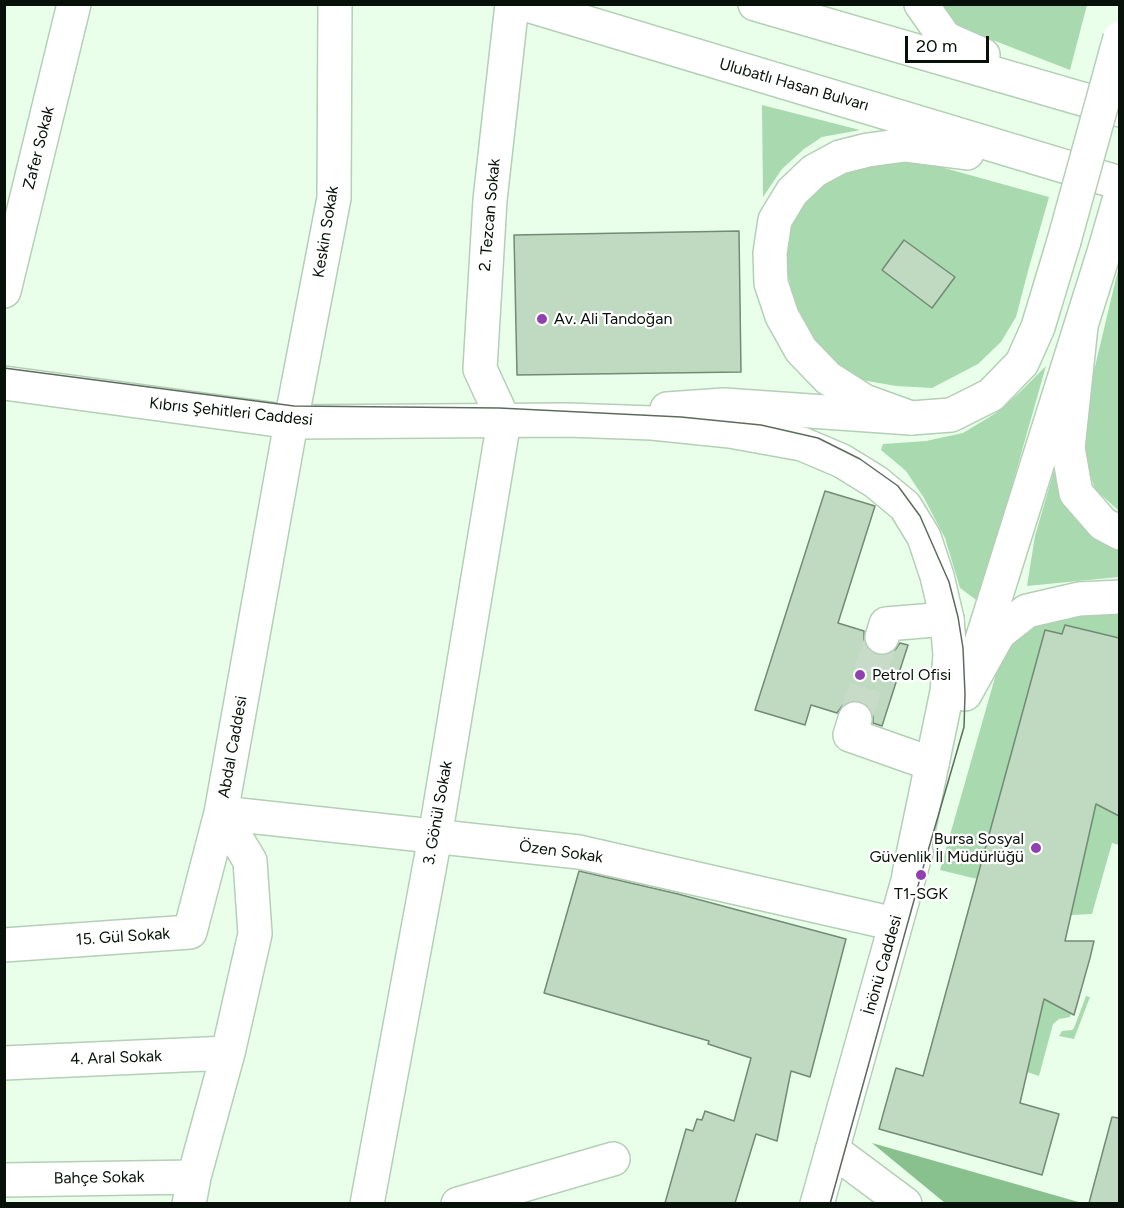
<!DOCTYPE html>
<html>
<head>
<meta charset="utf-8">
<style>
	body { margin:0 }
	#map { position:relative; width:1124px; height:1208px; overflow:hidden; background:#e9ffea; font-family:Figtree,sans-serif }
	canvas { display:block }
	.frame { position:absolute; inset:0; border:6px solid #081109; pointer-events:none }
	.scale { position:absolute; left:905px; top:36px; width:84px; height:27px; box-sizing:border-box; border:3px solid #081109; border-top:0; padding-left:8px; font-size:18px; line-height:21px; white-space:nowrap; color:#081109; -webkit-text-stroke:4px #fff; paint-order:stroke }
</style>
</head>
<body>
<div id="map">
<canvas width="1124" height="1208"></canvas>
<div class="frame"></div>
<div class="scale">20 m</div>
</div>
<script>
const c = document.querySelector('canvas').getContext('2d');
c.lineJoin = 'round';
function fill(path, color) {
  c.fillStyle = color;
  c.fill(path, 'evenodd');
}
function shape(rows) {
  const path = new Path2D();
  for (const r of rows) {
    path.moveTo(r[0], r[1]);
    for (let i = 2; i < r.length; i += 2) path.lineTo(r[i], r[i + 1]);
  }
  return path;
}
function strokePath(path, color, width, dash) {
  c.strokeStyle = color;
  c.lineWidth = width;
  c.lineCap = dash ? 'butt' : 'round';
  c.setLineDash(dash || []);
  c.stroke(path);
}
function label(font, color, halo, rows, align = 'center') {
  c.font = font + ' Figtree,sans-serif';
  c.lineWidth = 4.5;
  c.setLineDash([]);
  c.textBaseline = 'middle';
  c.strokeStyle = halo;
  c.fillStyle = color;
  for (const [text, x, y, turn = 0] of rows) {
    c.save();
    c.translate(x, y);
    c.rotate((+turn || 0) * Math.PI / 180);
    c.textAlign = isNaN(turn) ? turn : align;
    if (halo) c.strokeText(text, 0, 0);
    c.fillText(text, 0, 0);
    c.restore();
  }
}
fill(shape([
	[938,5,1087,5,1070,70,959,27,942,12],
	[762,105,860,130,822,137,804,149,782,169,763,197],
	[893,159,930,164,1049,197,1028,271,1016,317,1001,342,978,364,932,388,896,386,862,380,832,360,812,336,795,304,786,267,790,229,810,195,833,172],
	[1119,266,1119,511,1095,489,1086,463,1082,421],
	[1046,366,979,602,960,588,945,538,924,498,906,471,881,450,883,444,926,441,963,433,996,413,1019,393],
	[1055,467,1119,546,1119,577,1027,586,1035,536],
	[1119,611,1119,638,1065,625,1062,634,1045,630,977,879,940,870,1004,646,1029,619],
	[1096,804,1119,816,1119,845,1112,843,1092,914,1071,915],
	[1086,996,1090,997,1074,1039,1059,1036,1062,1031,1072,1030,1074,1028],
	[1044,999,1071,1013,1070,1017,1059,1019,1053,1024,1039,1076,1027,1072]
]), '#a9d9ae');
fill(shape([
	[872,1143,1082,1203,945,1203]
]), '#88c18e');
const building = shape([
	[739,231,741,372,517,375,514,235,739,231],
	[904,240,955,277,932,308,882,270,904,240],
	[825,491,875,506,838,623,864,631,864,642,869,650,876,655,887,655,895,650,900,643,908,645,882,726,873,723,873,714,869,707,860,701,851,701,843,705,837,713,811,705,805,725,755,710,825,491],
	[1065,625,1119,638,1119,816,1096,804,1065,941,1094,941,1090,958,1074,1015,1044,999,1020,1103,1059,1114,1042,1175,879,1129,896,1068,923,1076,1045,630,1062,634,1065,625],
	[579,871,678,894,846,939,810,1077,791,1071,777,1141,756,1134,735,1203,665,1203,686,1129,693,1131,697,1119,702,1120,705,1111,734,1121,751,1058,708,1044,709,1041,544,993,579,871],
	[1112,1117,1119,1118,1119,1203,1089,1203,1112,1117]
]);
fill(building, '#bfdac1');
strokePath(building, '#728b74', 1.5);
strokePath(shape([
	[855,719,882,637]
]), '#c7dbc8', 33, [33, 16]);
const minor = shape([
	[4,291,74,4],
	[882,637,886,624,947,619],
	[855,719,850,735,932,764],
	[4,945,190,932,221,813,579,852,895,924],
	[4,1063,228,1053],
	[832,1151,842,1157,905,1204],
	[4,1180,194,1177],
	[189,1204,194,1177,228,1053,255,934,250,861,221,813,294,406,334,198,335,4],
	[367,1204,435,837,504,421,480,369,490,200,512,4],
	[458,1204,613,1159]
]);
const major = shape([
	[4,383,292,422,567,420,652,423,730,431,802,444,842,461,876,482,905,506,924,537,937,576,947,619,950,655,947,692,909,874],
	[667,409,724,405,911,418,951,415,991,395,1022,363,1038,327,1064,241],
	[975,662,1105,249,1120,197],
	[817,1204,916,852]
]);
const highway = shape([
	[524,4,1120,183],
	[755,4,1120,110],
	[921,4,945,38,983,55],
	[1081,326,1068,448,1076,493,1103,524,1120,533],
	[911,418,864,401,828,378,801,350,782,316,771,283,770,253,775,220,792,192,814,171,840,157,868,150,905,145,967,153],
	[965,694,999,633,1027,611,1079,599,1120,597]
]);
strokePath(minor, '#b4cfb6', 36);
strokePath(major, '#b4cfb6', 36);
strokePath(highway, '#b4cfb6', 36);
strokePath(minor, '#fff', 33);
strokePath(major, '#fff', 33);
strokePath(highway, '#fff', 33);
strokePath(shape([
	[4,368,294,406,499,408,681,417,761,425,818,438,860,459,898,486,920,516,949,582,958,617,963,648,965,694,964,727,921,875,830,1204]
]), '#5d6b5e', 1.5);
const majorBridge = shape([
	[1064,241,1120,38]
]);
strokePath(majorBridge, '#b4cfb6', 36, []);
strokePath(majorBridge, '#fff', 33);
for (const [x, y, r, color] of [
	[542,319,6,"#9140af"],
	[860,675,6,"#9140af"],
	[1036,848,6,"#9140af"],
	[921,875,6,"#9140af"]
]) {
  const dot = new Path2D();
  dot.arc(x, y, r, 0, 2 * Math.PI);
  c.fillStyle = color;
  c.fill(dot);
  strokePath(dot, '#fff', 2);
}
label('16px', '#081109', '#fff', [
	["Ulubatlı Hasan Bulvarı",794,85,16],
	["Zafer Sokak",39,148,-76],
	["2. Tezcan Sokak",490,215,-85],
	["Keskin Sokak",326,232,-81],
	["Kıbrıs Şehitleri Caddesi",231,412,6],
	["Abdal Caddesi",233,747,-80],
	["3. Gönül Sokak",438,813,-80],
	["Özen Sokak",561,852,8],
	["15. Gül Sokak",123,937,-4],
	["İnönü Caddesi",883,965,-74],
	["4. Aral Sokak",116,1058,-2],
	["Bahçe Sokak",99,1178,-1]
]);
label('16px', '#081109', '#fff', [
	["Av. Ali Tandoğan",554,319],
	["Petrol Ofisi",872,675],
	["Bursa Sosyal",1024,839,"right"],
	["Güvenlik İl Müdürlüğü",1024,857,"right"],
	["T1-SGK",921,894,"center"]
], 'left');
</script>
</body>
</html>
